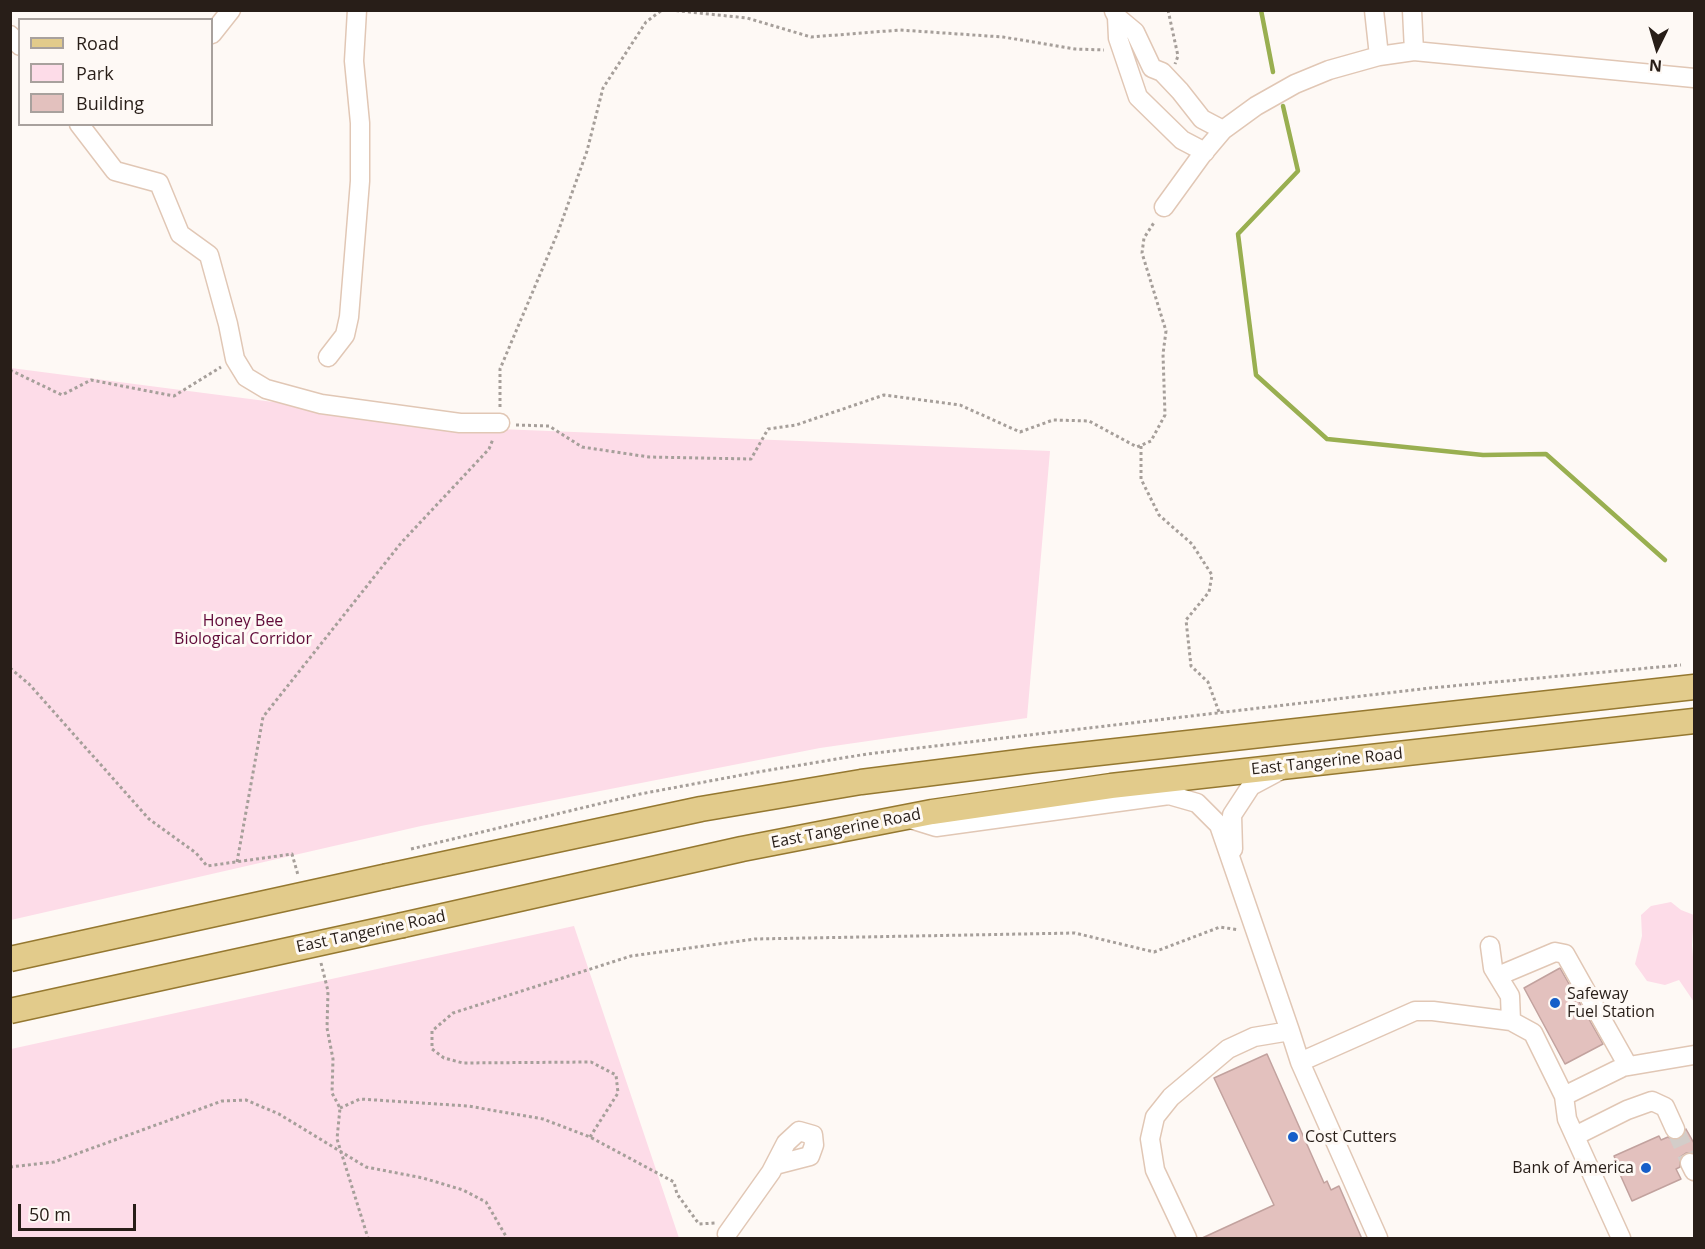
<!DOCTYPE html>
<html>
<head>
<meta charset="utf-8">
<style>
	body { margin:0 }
	#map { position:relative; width:1705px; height:1249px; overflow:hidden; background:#fef9f5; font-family:"Open Sans",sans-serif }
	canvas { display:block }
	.frame { position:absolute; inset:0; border:12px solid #281e18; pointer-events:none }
	.legend { position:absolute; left:18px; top:18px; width:195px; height:108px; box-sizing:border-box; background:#fef9f5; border:2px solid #a8a19d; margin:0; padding:8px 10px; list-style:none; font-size:18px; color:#281e18 }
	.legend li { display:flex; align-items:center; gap:12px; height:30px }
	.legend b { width:30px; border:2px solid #a8a19d }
	.north { position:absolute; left:1627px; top:18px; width:60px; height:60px; -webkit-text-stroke:4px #fef9f5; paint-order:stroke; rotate:185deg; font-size:16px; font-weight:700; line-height:24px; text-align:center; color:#281e18 }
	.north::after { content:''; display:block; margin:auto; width:21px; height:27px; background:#281e18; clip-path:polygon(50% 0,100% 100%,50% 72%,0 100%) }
	.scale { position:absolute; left:18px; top:1204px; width:118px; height:27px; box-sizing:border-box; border:3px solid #281e18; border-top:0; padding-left:8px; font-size:18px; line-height:21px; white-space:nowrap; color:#281e18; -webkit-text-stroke:4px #fef9f5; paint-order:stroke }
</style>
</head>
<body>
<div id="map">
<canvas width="1705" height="1249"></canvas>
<div class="frame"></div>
<ul class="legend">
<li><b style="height:8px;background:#e2cb8b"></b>Road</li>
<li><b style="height:16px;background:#fddce8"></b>Park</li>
<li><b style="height:16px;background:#e3c1be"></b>Building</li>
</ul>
<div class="north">N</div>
<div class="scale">50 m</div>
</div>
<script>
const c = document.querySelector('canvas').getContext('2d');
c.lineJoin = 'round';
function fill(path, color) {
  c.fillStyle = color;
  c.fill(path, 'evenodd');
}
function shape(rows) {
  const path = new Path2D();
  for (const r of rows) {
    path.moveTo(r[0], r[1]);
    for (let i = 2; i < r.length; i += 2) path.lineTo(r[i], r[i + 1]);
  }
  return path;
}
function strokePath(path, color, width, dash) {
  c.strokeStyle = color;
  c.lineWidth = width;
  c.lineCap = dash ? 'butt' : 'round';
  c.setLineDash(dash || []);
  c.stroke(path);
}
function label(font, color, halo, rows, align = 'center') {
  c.font = font + ' "Open Sans",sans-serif';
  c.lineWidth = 6;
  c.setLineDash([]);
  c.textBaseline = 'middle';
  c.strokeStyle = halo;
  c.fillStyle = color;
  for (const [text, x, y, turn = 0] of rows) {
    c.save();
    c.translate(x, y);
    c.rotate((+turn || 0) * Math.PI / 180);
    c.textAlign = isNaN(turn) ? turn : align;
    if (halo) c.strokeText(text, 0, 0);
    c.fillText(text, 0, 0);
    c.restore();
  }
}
fill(shape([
	[11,368,474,428,1050,451,1027,718,820,748,421,826,11,920],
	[1671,902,1681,910,1694,915,1692,945,1694,969,1694,1002,1679,980,1665,985,1647,981,1635,964,1642,936,1641,915,1651,906],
	[574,926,679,1238,11,1238,11,1049]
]), '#fddce8');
strokePath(shape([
	[1261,10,1273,72],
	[1283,106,1298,171,1238,234,1256,375,1327,439,1483,455,1546,454,1665,560]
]), '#99af50', 4.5);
const building = shape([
	[1560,968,1603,1044,1565,1064,1524,988,1560,968],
	[1267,1054,1324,1183,1327,1181,1331,1190,1339,1186,1362,1239,1200,1239,1274,1205,1214,1078,1267,1054],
	[1686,1129,1695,1145,1695,1153,1686,1153,1680,1157,1680,1167,1676,1169,1681,1179,1632,1201,1614,1161,1616,1161,1614,1156,1659,1136,1661,1140,1668,1137,1673,1140,1679,1139,1684,1135,1686,1129]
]);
fill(building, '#e3c1be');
strokePath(building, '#c2a29e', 1.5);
strokePath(shape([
	[1675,1129,1690,1163]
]), '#d3cdc9', 18, [18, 9]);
const minor = shape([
	[1374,10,1379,56],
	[1412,10,1414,51],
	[1114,11,1117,17,1135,32,1152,68,1162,72,1180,91,1202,119,1223,130],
	[1117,17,1118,38,1138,97,1182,140,1205,152],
	[212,34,231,10],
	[10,35,20,46],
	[79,124,115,171,159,183,180,234,209,255,228,324,235,359,246,377,266,389,321,404,460,423,500,423],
	[1164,207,1201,156,1223,130,1256,106,1295,84,1329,70,1379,56,1414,51,1694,78],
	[328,357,345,335,349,317,360,181,360,123,354,61,357,10],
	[907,818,936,827,1169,795,1197,803,1219,825,1290,1031],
	[1233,849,1232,815,1251,786,1281,770],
	[1490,946,1493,968,1510,996,1511,1021],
	[1498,976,1555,952,1565,954,1628,1066],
	[1300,1062,1378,1238],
	[1564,1096,1623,1067,1694,1055],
	[1575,1136,1627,1110,1652,1101,1665,1107,1675,1129],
	[1690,1163,1694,1171],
	[727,1234,771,1172,786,1143,799,1131,813,1135,814,1145,810,1156,775,1165],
	[1187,1238,1155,1170,1150,1139,1155,1117,1171,1097,1228,1049,1254,1037,1290,1031,1300,1062,1415,1011,1433,1011,1511,1021,1533,1033,1564,1096,1567,1119,1621,1238]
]);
const major = shape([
	[388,876,701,809,861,782,1035,760,1694,687],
	[403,925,742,849,932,812,1111,786,1694,721]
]);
strokePath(minor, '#e1c7b5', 21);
strokePath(major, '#957830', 27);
strokePath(shape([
	[670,10,747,18,811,37,900,30,1003,37,1075,49,1104,50],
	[1168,10,1178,56,1175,64],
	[10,370,62,395,91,380,174,396,221,367],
	[500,407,500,369,558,232,587,151,603,88,646,22,662,10],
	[516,425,549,426,582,447,649,457,751,459,768,429,796,425,884,395,960,405,1020,432,1053,420,1089,421,1137,447,1151,441,1165,415,1163,354,1166,331,1142,253,1144,238,1155,221],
	[1141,446,1141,479,1159,515,1192,544,1212,575,1209,592,1186,620,1191,666,1208,682,1219,712],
	[10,668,29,684,149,819,196,853,207,866,292,854,298,875],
	[411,849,640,794,758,772,867,754,1430,688,1681,665],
	[237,862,263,717,401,543,489,449,493,439],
	[321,963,328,991,327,1028,333,1059,332,1093,340,1108,337,1139,368,1238],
	[340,1108,360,1099,468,1106,543,1119,590,1137,674,1182,677,1194,699,1224,715,1223],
	[590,1137,618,1093,616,1075,591,1062,463,1063,444,1058,432,1049,432,1031,453,1013,631,956,755,939,1075,933,1154,952,1220,927,1239,930],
	[10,1167,54,1162,222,1101,246,1100,279,1114,366,1167,423,1178,463,1190,486,1202,507,1238]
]), '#a69f9a', 3, [3, 3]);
strokePath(minor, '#fff', 18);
strokePath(major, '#e2cb8b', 24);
const majorBridge = shape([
	[10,959,388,876],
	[10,1011,403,925]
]);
strokePath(majorBridge, '#957830', 27, []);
strokePath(majorBridge, '#e2cb8b', 24);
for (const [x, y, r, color] of [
	[1555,1003,6,"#165ec9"],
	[1293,1137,6,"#165ec9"],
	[1646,1168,6,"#165ec9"]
]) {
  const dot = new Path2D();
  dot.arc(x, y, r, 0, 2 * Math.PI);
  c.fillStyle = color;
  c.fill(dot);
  strokePath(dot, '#fef9f5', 2);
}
label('16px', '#600b39', '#fef9f5', [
	["Honey Bee",243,621],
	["Biological Corridor",243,639]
]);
label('16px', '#281e18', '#fef9f5', [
	["East Tangerine Road",1327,762,-6],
	["East Tangerine Road",846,829,-11],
	["East Tangerine Road",371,932,-12]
]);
label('16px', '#281e18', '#fef9f5', [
	["Safeway",1567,994],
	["Fuel Station",1567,1012],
	["Cost Cutters",1305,1137],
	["Bank of America",1634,1168,"right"]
], 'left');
</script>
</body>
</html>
